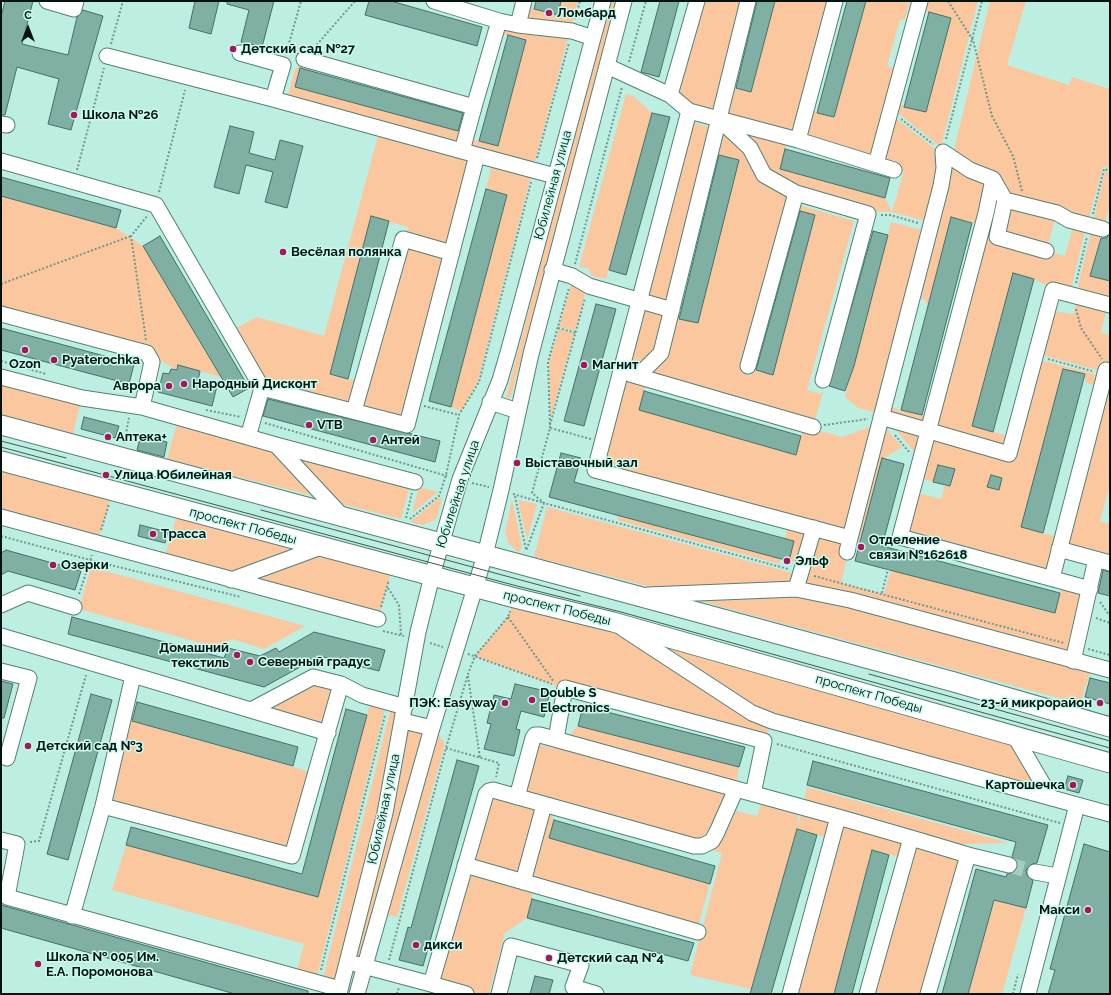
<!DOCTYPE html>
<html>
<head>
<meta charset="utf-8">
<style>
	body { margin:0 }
	#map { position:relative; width:1111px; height:995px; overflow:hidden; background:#bdeee2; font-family:Raleway,sans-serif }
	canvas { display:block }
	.frame { position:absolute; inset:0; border:2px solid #021310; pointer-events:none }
	.north { position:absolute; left:8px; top:8px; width:40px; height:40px; -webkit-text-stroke:3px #cafbef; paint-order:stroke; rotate:0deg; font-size:11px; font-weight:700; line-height:16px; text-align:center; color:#021310 }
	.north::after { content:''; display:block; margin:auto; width:14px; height:18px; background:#021310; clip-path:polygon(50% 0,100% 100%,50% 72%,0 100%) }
</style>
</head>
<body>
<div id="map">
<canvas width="1111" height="995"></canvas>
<div class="frame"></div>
<div class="north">С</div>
</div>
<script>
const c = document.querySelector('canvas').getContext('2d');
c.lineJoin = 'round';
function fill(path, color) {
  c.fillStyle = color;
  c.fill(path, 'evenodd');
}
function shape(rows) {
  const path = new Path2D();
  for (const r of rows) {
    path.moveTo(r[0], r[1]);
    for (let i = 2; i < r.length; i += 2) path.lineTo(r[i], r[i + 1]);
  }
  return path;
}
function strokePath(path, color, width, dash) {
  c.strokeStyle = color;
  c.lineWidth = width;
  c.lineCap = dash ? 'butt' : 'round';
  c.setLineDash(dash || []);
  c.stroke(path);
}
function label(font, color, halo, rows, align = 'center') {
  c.font = font + ' Raleway,sans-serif';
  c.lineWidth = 3;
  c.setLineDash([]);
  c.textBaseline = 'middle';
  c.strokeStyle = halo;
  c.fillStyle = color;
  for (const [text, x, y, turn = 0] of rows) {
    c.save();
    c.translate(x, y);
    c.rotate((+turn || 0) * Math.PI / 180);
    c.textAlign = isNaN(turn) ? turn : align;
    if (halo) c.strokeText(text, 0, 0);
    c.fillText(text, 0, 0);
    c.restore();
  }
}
fill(shape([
	[561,1,578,1,533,169,464,150,467,138,498,146,526,40,497,33,500,23,519,27,524,7,558,15],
	[611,1,618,1,511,396,508,399,506,397,559,194],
	[701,1,743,1,714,113,691,107,675,93],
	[775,1,830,1,794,136,789,135,780,169,885,198,892,212,904,171,880,163,893,116,939,152,953,154,990,1,1026,1,1007,65,1069,85,1072,77,1110,89,1110,168,1103,167,1088,221,1057,213,1046,251,1065,256,1073,227,1085,231,1070,293,1052,288,1034,279,1013,274,972,426,1015,438,1037,359,1101,376,1099,386,1086,383,1085,374,1063,369,1022,527,1060,538,1050,575,902,536,914,492,941,499,945,485,950,486,954,469,938,465,933,482,918,477,985,226,951,217,928,306,925,300,916,296,925,221,892,212,869,211,798,189,766,173,722,117,731,87,751,92],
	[866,1,910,1,905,19,900,20,887,65,898,73,873,160,801,138,809,110,834,117],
	[924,1,978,1,941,147,895,111,898,104,926,112,951,18,922,11],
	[304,64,300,68,295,87,459,131,465,108,469,109,460,146,287,99,295,69],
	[626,94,632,95,652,113,606,279,592,276,588,268,579,267],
	[692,122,713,128,676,318,698,323,739,160,713,153,720,125,789,193,741,372,751,376,754,370,773,375,815,216,796,210,802,206,854,221,807,390,821,394,825,385,813,427,624,369],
	[379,132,474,157,406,422,356,409,408,227,371,217,330,374,358,381,351,407,265,384,234,329,257,317,324,336],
	[493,161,532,172,478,381,461,411,451,407,507,195,486,189],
	[1105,171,1110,173,1110,204,1104,225,1093,222],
	[1,196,116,228,143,246,221,377,179,365,177,370,147,353,1,314],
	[891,222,925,231,878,413,858,408,845,397],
	[1091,232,1101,235,1090,276,1110,281,1110,303,1076,294],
	[573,278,587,287,575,331,559,327],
	[1077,298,1107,307,1101,333,1110,335,1110,362,1106,361,1104,372,1038,354,1051,311,1074,314],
	[559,329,574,334,550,420,549,362],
	[1110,374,1110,484,1100,521,1110,524,1110,561,1065,543],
	[621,375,647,382,639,410,796,455,804,426,842,437,881,423,902,447,882,459,860,542,598,466],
	[1,377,82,398,70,445,1,425],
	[890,407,930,417,917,455,887,419],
	[177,423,270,449,314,496,167,459],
	[297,456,410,485,401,519,338,503,299,461],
	[1,461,113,492,97,543,1,518],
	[419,487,438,492,412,513],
	[439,498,442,498,437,517,434,520,423,525,410,522],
	[512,499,522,546,519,553,509,544,505,533],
	[518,500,537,504,527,540],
	[547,507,796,574,793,579,788,583,655,588,534,557],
	[179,509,393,566,378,619,163,562],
	[619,515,781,559,779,564,617,520],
	[788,525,846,541,848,554,841,583,884,594,891,570,1054,613,1063,583,1082,588,1068,643,1077,646,1073,661,796,589,805,566,789,561,794,541,785,538],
	[91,567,305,626,264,649,232,639,215,647,79,609],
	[793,595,832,601,1090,673,1081,701,1070,701,696,600],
	[515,598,1014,735,1051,798,772,722,764,741,557,686,475,656,508,617],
	[319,683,337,688,326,728,264,711],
	[371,701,386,705,316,980,296,975,304,944,112,890,126,845,318,897],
	[391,708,400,711,381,812,337,986,322,982],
	[132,721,314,773,290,854,105,804,124,722],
	[578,726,739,767,734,796,736,811,757,816,761,804,798,814,798,827,807,787,1009,843,964,844,922,994,869,994,907,859,872,850,834,994,792,994,833,839,797,830,751,989,690,975,722,853,546,804,545,807,554,820,549,838,710,884,697,930,532,887,532,899,527,918,505,933,489,994,474,994,435,983,491,793,515,799,530,742,556,749],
	[407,729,424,732,361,959,354,958],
	[436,731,445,744,397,917,385,914],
	[994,900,1026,908,1002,994,968,994]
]), '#fbc79f');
const building = shape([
	[5,1,33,1,22,44,68,55,77,17,83,10,103,16,71,130,48,124,59,79,17,67,5,115,1,115,1,17,5,1],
	[195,1,219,1,211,34,189,28,195,1],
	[227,1,274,1,262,47,241,42,249,10,227,4,227,1],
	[369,1,391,1,482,27,477,46,365,15,369,1],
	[536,1,561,1,558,15,534,9,536,1],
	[660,1,679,1,659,77,641,72,660,1],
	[757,1,775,1,751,92,736,88,757,1],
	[847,1,866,1,834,117,817,113,847,1],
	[929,12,951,18,926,112,904,107,929,12],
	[508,35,526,40,498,146,479,141,508,35],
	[300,68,463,113,458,131,295,87,300,68],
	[652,113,670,117,626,275,609,270,652,113],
	[230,126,254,132,249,153,275,160,280,140,303,146,287,208,265,202,273,172,246,165,239,194,214,187,230,126],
	[785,149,890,178,885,198,780,169,785,149],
	[719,155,739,160,698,323,679,319,719,155],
	[1,177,121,210,116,228,1,196,1,177],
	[486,189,507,195,451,407,429,401,486,189],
	[800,211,815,215,773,375,756,370,800,211],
	[371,216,389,221,348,379,330,374,371,216],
	[951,217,972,223,922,415,901,410,951,217],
	[873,231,888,235,854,366,845,391,829,386,873,231],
	[1110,234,1110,281,1090,276,1101,238,1106,238,1110,234],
	[160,236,249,388,233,397,143,246,160,236],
	[1013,273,1034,279,993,432,972,426,1013,273],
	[596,304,616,309,584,426,564,421,596,304],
	[1,328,134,364,129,384,1,350,1,328],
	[178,365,200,371,198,381,217,386,212,406,158,392,163,373,169,374,171,369,177,370,178,365],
	[1063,369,1085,374,1043,533,1021,527,1063,369],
	[644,391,801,436,796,455,639,410,644,391],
	[268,399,440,441,435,462,263,416,268,399],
	[84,417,119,426,115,438,81,429,84,417],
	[141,435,167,442,164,457,137,450,141,435],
	[561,453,581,458,574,482,794,541,789,561,549,497,561,453],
	[882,458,904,464,882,546,1060,593,1055,613,855,561,882,458],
	[938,465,955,469,950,486,933,482,938,465],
	[991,475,1002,478,999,490,987,487,991,475],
	[140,525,168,532,165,543,138,536,140,525],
	[6,550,81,571,75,590,8,571,1,575,1,553,6,550],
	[1103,570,1110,572,1110,596,1098,593,1103,570],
	[72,617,224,658,228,648,260,656,276,648,279,652,314,632,385,650,379,671,320,656,264,687,68,634,72,617],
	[1090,678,1110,683,1110,704,1085,697,1090,678],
	[1,681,13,684,4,718,1,718,1,681],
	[515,684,550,692,544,717,521,711,516,729,520,730,514,756,484,749,491,724,487,723,494,695,511,699,515,684],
	[91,694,112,700,68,860,47,854,91,694],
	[137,702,298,747,293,766,132,721,137,702],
	[583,706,745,747,739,767,578,726,583,706],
	[346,709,367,715,318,897,126,845,131,827,302,874,346,709],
	[457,760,479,766,423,966,399,960,408,927,411,928,457,760],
	[813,761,1048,825,1037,863,1032,864,1026,870,1027,875,1033,881,1026,908,994,900,968,994,942,994,976,869,1006,877,1007,874,1012,873,1018,868,1017,862,1012,857,1016,842,807,785,813,761],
	[1068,776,1083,780,1079,793,1064,789,1068,776],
	[554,820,715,866,710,884,549,838,554,820],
	[797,829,817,835,771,994,750,994,797,829],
	[1084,844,1110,852,1110,994,1048,994,1055,970,1050,969,1084,844],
	[872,850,889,855,852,994,834,994,872,850],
	[532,899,694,943,688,961,527,918,532,899],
	[1,905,308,991,308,994,235,994,1,928,1,905],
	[535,976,553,980,549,994,530,994,535,976]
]);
fill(building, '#80afa4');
strokePath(building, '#427066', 1);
strokePath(shape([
	[1009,865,1035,872]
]), '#a1cdc2', 15, [15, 8]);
const minor = shape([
	[47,1,74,9,76,1],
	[434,1,499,21],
	[518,25,524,1],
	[240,53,283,65,273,99],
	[107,56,273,99,462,151],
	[304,59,474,107,462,151,555,176],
	[607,66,670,95,689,111],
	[670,95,697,1],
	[474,107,499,21,518,25,572,31,593,38],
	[721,121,750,148,764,175,796,193,868,214,823,380],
	[1,124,7,125],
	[798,140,835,1],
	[1,161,156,205,262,388,248,437],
	[876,164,920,1],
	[894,170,798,140,689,111,595,470,850,538,941,186,944,168,943,152,970,170,993,179,1005,200,997,237,1046,251],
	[993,179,986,213,900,537,1090,589],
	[1005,200,1057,213,1069,220,1103,229],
	[552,270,572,276,589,286,672,310],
	[1,314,147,353,152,362,142,407],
	[748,366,796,193],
	[630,374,813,427],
	[638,376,661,353,748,1],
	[1,377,82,398,142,407,276,445,344,518],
	[262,388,407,425,477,155],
	[490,402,518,411],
	[354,411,403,239,452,253],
	[881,417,1009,454,1053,290,1110,305],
	[276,445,415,482],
	[1,517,378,619],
	[1059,549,1110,563],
	[847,552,850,538],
	[1052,578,1106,370,1110,371],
	[231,580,321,547],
	[796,589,814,528],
	[648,595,796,589,850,600,1110,670],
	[1,605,28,593,74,607],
	[622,628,752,713,772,721,1110,814],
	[1,636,328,733],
	[1073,661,1096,559],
	[1,671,29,678,7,758,1,756],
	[341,684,362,695,405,707],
	[403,721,432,728],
	[1014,735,1051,798],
	[556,739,565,688,764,741,753,794],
	[517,797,533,738,535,735,540,735,736,789],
	[103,806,292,856,341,684,313,677,251,710],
	[838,817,911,838],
	[1,840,17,844,7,897,340,989],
	[968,855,1009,865],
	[465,865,698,932],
	[1035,872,1057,876],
	[523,882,544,805],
	[72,916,103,806,133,676],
	[356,964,431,984,486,794,489,791,493,790,694,846,702,846,712,841,717,832,736,789,838,817,790,994],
	[431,984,466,994],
	[339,994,385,813,418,632,432,576,460,479,500,380,509,349,603,1],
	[357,994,432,728,485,555,501,490,531,354,624,1],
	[499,994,511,946,581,965,573,987,596,994],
	[867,994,911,838,968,855,928,994],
	[1028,994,1077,805]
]);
const major = shape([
	[1,425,638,596,954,682,1110,727],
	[1,461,515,598,613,622,1110,763]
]);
strokePath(minor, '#528176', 17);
strokePath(major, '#528176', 21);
strokePath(shape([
	[948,1,973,40,992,116,1013,156,1022,191],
	[575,19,580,1],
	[111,44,123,1],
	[314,48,355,1],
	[286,54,301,1],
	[629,62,646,1],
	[901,119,933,144],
	[946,139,982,1],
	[537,158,569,43],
	[77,170,104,68],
	[159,192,185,90],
	[1093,214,1104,169,1110,171],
	[881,215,890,215,918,223],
	[575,264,622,87],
	[1076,283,1087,237],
	[1,284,131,236],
	[1076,309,1081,328,1102,359],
	[558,328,576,333],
	[146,340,131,236,148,215],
	[1048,359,1092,371],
	[1,361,46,374],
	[424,406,459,415],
	[206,410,241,417],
	[265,423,447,476],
	[550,425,585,298],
	[824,425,868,419],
	[550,428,548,362,569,288],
	[895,435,909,452],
	[591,439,550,428,532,493,544,503,788,569],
	[124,443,129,418],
	[472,483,489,487],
	[513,494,544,503,526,551],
	[515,496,526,550],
	[406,518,412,493],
	[410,519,439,496,446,475,459,415,479,382,531,182],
	[101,530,109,504],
	[1,536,90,560,241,597],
	[814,576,1064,643],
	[388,588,399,605,401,635],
	[882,593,888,569],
	[79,594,92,555],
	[1100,602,1110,616],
	[381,607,389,580],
	[508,617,554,682],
	[1096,618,1110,623],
	[383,631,404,636],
	[430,643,443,647],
	[1088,649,1110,655],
	[468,654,552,684],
	[468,676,480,758],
	[777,744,1060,823],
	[446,748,499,763,496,777],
	[30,842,39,841,86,675],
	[389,960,446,748,468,674,475,656,508,617,510,611],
	[321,970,385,715],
	[397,994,399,987],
	[1013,994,1018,974]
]), '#73978f', 2, [2, 2]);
strokePath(minor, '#fff', 15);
strokePath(major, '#fff', 19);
strokePath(shape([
	[1,441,66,458],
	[1,447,517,586,621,612,1110,748],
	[261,510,580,596],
	[869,674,1110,741]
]), '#3f5b55', 1);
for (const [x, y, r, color] of [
	[549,13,4,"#a5175b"],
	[233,49,4,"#a5175b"],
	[74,115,4,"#a5175b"],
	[283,252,4,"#a5175b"],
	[25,350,4,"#a5175b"],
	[54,360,4,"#a5175b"],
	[584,365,4,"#a5175b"],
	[184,384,4,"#a5175b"],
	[169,386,4,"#a5175b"],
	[309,425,4,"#a5175b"],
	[108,437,4,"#a5175b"],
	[373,440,4,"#a5175b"],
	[517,463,4,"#a5175b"],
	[106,475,4,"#a5175b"],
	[153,534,4,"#a5175b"],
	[861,547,4,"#a5175b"],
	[787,561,4,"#a5175b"],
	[53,565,4,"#a5175b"],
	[237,655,4,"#a5175b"],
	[250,662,4,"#a5175b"],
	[532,700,4,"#a5175b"],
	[505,703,4,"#a5175b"],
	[1100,703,4,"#a5175b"],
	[28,746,4,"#a5175b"],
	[1073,785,4,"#a5175b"],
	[1088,910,4,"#a5175b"],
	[416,945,4,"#a5175b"],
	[549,958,4,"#a5175b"],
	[38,964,4,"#a5175b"]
]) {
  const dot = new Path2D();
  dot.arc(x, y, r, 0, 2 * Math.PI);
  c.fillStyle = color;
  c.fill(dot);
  strokePath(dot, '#cafbef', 1.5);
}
label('bold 13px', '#021310', '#cafbef', [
	["Ломбард",557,13],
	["Детский сад №27",241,49],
	["Школа №26",82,115],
	["Весёлая полянка",291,252],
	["Pyaterochka",62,360],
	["Ozon",25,364,"center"],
	["Магнит",592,365],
	["Народный Дисконт",192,384],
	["Аврора",161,386,"right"],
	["VTB",317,425],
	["Аптека+",116,437],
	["Антей",381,440],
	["Выставочный зал",525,463],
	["Улица Юбилейная",114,475],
	["Трасса",161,534],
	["Отделение",869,540],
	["связи №162618",869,555],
	["Эльф",795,561],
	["Озерки",61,565],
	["Домашний",229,648,"right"],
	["текстиль",229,663,"right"],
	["Северный градус",258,662],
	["Double S",540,693],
	["Electronics",540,708],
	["ПЭК: Easyway",497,703,"right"],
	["23-й микрорайон",1092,703,"right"],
	["Детский сад №3",36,746],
	["Картошечка",1065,785,"right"],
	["Макси",1080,910,"right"],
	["дикси",424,945],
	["Школа № 005 Им.",46,957],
	["Е.А. Поромонова",46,972],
	["Детский сад №4",557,958]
], 'left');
label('13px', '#021310', '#cafbef', [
	["Юбилейная улица",553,185,-75],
	["Юбилейная улица",458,494,-72],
	["проспект Победы",243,526,15],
	["проспект Победы",557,608,14],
	["проспект Победы",869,694,16],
	["Юбилейная улица",384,809,-78]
]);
</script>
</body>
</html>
